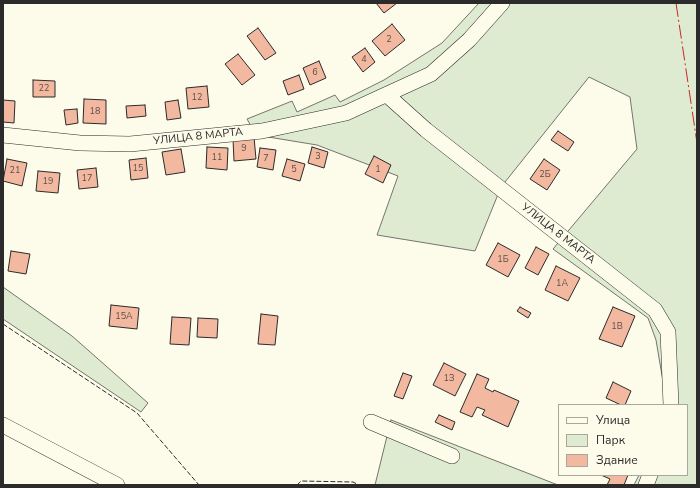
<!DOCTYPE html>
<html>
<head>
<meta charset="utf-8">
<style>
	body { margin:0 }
	#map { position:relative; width:700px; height:488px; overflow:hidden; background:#fdfbea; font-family:"Nunito Sans",sans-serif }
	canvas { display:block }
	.frame { position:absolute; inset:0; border:4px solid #2b2b2b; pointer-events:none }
	.legend { position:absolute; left:558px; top:404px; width:130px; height:72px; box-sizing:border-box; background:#fdfbea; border:1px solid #a9a89e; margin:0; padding:5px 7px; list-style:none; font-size:12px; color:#2b2b2b }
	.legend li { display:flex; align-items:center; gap:8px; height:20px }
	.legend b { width:20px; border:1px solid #a9a89e }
</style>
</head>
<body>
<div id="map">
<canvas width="700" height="488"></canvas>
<div class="frame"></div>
<ul class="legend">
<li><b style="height:5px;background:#fdfbea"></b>Улица</li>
<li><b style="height:11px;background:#deebd1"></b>Парк</li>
<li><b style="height:11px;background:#f2b8a0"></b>Здание</li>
</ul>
</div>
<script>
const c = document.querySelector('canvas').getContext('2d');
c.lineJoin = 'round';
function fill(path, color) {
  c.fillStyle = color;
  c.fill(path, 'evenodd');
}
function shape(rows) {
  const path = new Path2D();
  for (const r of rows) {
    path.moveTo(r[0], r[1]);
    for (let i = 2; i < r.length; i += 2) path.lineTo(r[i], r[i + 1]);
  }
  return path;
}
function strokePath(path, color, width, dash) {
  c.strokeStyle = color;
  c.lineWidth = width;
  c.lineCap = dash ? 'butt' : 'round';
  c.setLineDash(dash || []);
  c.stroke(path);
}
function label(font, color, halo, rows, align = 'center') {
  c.font = font + ' "Nunito Sans",sans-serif';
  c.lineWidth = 3;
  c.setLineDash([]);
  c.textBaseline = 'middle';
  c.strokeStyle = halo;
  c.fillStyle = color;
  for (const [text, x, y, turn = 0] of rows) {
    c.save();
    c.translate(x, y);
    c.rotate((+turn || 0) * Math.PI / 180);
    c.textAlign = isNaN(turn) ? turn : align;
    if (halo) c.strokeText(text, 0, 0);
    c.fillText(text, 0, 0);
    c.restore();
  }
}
const green = shape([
	[479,3,697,3,697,485,634,485,639,475,687,475,687,405,667,405,656,340,648,318,553,249,637,149,630,97,589,77,501,187,475,251,377,235,398,176,317,145,256,135,247,119,292,101,297,112,335,95,340,102,384,80,442,43,479,3],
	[3,287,72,336,148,403,141,412,3,319,3,287],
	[391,420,558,485,375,485,391,420]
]);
fill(green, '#deebd1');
strokePath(green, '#74746e', 1);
const building = shape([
	[376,3,397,3,384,13,376,3],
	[392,24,405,40,385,56,372,41,392,24],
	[258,28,276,53,265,60,247,36,258,28],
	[365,48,375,62,363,72,352,57,365,48],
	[238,54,255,75,242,85,225,64,238,54],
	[319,61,326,78,310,85,303,68,319,61],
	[299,75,304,89,288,95,283,81,299,75],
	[33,80,55,81,55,97,33,97,33,80],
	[207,86,209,107,188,109,186,88,207,86],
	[84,99,106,100,106,124,83,123,84,99],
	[3,100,15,101,14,123,3,122,3,100],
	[178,100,181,118,167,120,165,102,178,100],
	[145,105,146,116,127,118,126,106,145,105],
	[77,109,78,123,66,125,64,110,77,109],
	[558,131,574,142,568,151,551,140,558,131],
	[254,137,256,159,234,161,233,139,254,137],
	[207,147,228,148,227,170,206,168,207,147],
	[312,147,328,152,324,168,308,163,312,147],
	[260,148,276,150,273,170,257,167,260,148],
	[181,149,185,172,166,175,162,152,181,149],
	[374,156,391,165,383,183,365,174,374,156],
	[146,158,148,178,131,180,129,160,146,158],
	[7,159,27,163,22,186,3,181,7,159],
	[287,159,305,164,300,181,282,176,287,159],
	[544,159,560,170,547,190,530,179,544,159],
	[96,168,98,187,79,189,77,170,96,168],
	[38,171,60,173,58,193,36,191,38,171],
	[498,243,520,255,508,277,486,265,498,243],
	[536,247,549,254,538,275,525,268,536,247],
	[11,251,30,254,26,274,8,271,11,251],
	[556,266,580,278,568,301,545,290,556,266],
	[111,305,139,308,137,329,109,326,111,305],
	[520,307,531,313,528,318,517,311,520,307],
	[613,307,635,316,622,347,599,339,613,307],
	[261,314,278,316,275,345,258,344,261,314],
	[172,317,191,318,189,345,170,344,172,317],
	[198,318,218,319,217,338,197,337,198,318],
	[444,363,466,374,455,396,433,385,444,363],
	[403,373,412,376,403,399,394,396,403,373],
	[477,374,489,379,485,388,493,392,494,390,519,401,508,427,482,415,485,410,477,407,472,417,460,412,477,374],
	[613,382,631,391,625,405,621,405,606,398,613,382],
	[439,415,455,422,452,430,435,422,439,415],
	[601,475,628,475,624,485,607,485,610,479,601,475]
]);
fill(building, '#f2b8a0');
strokePath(building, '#2b2b2b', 1);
const minor = shape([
	[387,95,426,130,655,310,668,332,671,405],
	[3,135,80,143,130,144,262,131,346,113,431,74,469,40,502,3],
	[371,422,452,456],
	[3,425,117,485],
	[646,485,650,475]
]);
strokePath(minor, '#2b2b2b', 16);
strokePath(minor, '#fdfbea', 15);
strokePath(shape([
	[3,324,137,413,199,485],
	[297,485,301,481,353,482,359,485]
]), '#2b2b2b', 1, [5, 2]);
strokePath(shape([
	[676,3,697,143]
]), '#c62828', 1, [14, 3, 2, 3]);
label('9px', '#5d4e48', null, [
	["2",389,40],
	["4",364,60],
	["6",315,73],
	["22",44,89],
	["12",197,98],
	["18",95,112],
	["9",244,149],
	["3",318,157],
	["11",217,158],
	["7",266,159],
	["15",138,169],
	["5",294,170],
	["1",378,170],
	["21",15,171],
	["2Б",545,175],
	["17",87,179],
	["19",48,182],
	["1Б",503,260],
	["1А",562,284],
	["15А",124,317],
	["1В",617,327],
	["1З",449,379]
]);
label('11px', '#2b2b2b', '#fdfbea', [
	["УЛИЦА 8 МАРТА",198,137,-6],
	["УЛИЦА 8 МАРТА",558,234,38]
]);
</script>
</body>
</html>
